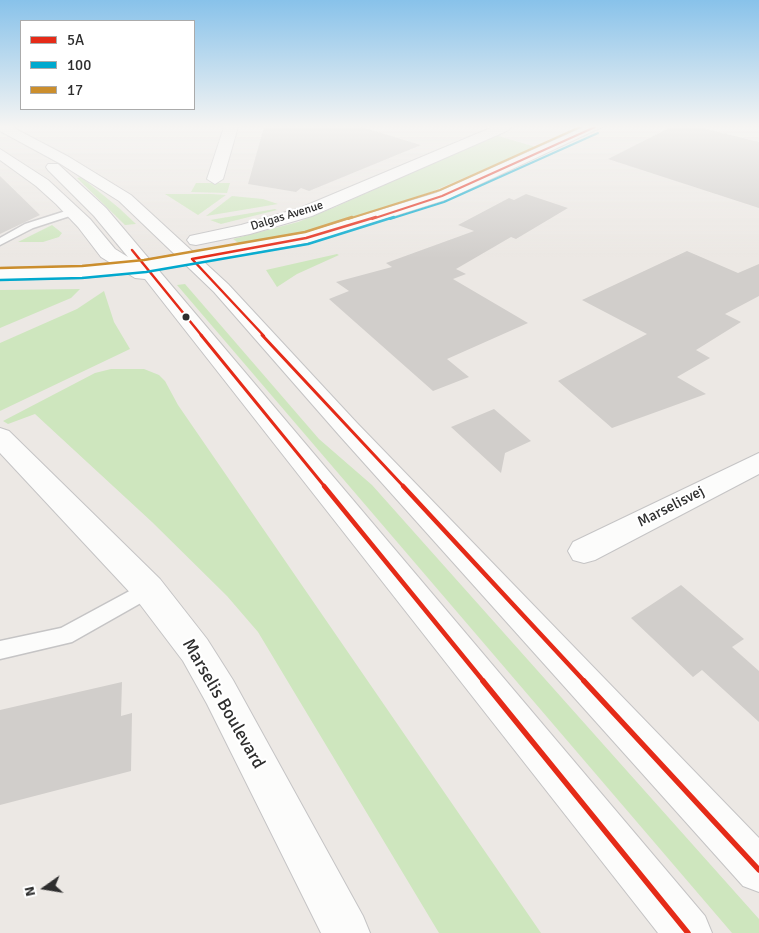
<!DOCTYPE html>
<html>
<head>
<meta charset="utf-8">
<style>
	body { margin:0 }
	#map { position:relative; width:759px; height:933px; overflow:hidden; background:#ece8e4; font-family:Signika,sans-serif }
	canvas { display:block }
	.legend { position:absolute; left:20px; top:20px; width:175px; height:90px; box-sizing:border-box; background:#fff; border:1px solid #ababab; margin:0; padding:6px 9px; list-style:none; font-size:15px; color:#2e2e2e }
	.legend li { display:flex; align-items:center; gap:10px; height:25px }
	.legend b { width:25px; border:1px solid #ababab }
	.north { position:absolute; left:20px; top:863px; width:50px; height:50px; -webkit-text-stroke:4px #fff; paint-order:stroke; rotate:257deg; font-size:14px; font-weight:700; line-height:20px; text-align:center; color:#2e2e2e }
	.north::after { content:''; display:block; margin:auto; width:18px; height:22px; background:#2e2e2e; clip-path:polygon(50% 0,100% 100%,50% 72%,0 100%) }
</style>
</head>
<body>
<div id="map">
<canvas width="759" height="933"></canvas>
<ul class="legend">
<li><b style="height:6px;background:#e52b18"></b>5A</li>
<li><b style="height:6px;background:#00a9ce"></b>100</li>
<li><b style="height:6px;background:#cb8e2d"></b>17</li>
</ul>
<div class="north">N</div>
</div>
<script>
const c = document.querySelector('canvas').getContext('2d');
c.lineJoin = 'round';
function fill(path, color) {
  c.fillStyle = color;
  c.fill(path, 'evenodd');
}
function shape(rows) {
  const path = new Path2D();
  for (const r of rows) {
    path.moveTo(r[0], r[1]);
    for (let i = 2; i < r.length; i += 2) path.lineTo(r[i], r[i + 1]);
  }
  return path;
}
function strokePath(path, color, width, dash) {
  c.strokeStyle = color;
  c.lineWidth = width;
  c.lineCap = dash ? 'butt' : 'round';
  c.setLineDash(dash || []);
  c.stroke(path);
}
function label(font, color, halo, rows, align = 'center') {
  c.font = font + ' Signika,sans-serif';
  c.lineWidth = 4.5;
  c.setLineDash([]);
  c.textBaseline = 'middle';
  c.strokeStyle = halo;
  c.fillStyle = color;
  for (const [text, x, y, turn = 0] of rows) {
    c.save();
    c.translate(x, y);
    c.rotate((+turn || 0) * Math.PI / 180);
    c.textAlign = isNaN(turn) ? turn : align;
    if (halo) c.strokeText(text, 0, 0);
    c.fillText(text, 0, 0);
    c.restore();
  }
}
fill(shape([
	[495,135,536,147,431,192,381,209,292,235,241,245,233,239,298,222,333,208],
	[81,177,119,208,136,224,125,225,77,178],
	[196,183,230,183,227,193,191,192],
	[165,194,212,194,226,195,198,215],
	[232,196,263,199,278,204,206,216],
	[275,209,277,210,221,224,210,220],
	[52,225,62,233,59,237,43,242,18,242],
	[337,254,339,255,297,274,277,287,266,270],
	[185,284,319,439,372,485,759,919,759,933,732,933,177,285],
	[80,289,71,298,0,328,0,290],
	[104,291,114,322,130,349,0,411,0,343,77,309],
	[111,369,144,369,159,375,165,381,178,405,541,933,439,933,258,632,227,596,152,522,35,414,8,424,3,421,95,373]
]), '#cee6be');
fill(shape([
	[264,127,361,127,421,145,309,191,301,188,296,192,248,184],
	[671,127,698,127,759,142,759,208,608,159],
	[0,176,40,215,0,234],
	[526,194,568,208,516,239,511,237,456,269,466,274,453,279,528,323,447,359,469,377,433,391,329,299,349,291,336,282,392,267,386,263,474,231,458,225,509,198,514,200],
	[687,251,738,273,759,264,759,296,725,314,741,322,696,350,710,358,677,377,706,394,612,428,558,381,647,334,582,300],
	[494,409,531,441,505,453,501,473,451,427],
	[681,585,744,639,732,647,759,671,759,722,702,670,693,677,631,618],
	[122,682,121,716,132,713,131,771,0,805,0,710]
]), '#d1cecb');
const service = shape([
	[72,209,77,212,76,214,33,228,0,245,0,238,25,224,72,209],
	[148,581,155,583,158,589,155,595,72,642,0,659,0,641,61,628,148,581]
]);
const minor = shape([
	[224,127,238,127,223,179,215,184,207,179,224,127],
	[0,428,9,431,160,579,207,639,233,680,363,916,370,933,321,933,207,704,183,661,136,599,0,453,0,428],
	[759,453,759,474,595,560,584,563,573,560,568,551,573,542,759,453]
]);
const tertiary = shape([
	[493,127,511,127,509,130,312,216,250,234,196,245,190,244,187,240,190,236,241,225,300,208,493,127],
	[584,127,602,127,448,199,312,242,145,272,82,278,0,280,0,268,82,266,145,260,304,233,436,193,584,127]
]);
const secondary = shape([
	[0,127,12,127,69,157,131,195,228,284,357,423,759,838,759,892,743,886,339,435,214,292,119,201,59,163,0,131,0,127],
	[0,149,48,180,90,219,115,249,128,257,94,216,48,170,46,167,48,164,58,164,106,208,705,916,712,933,658,933,145,279,135,278,101,257,78,227,56,204,36,186,0,160,0,149]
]);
strokePath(service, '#c5c4c5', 3);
strokePath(minor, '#c5c4c5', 2);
strokePath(tertiary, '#c5c4c5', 2);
strokePath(secondary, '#c5c4c5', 2);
fill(service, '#fcfcfb');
fill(minor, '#fcfcfb');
fill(tertiary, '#fcfcfb');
fill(secondary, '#fcfcfb');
strokePath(shape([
	[372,219,442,196,595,127]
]), '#e52b18', 2);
strokePath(shape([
	[132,250,202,336],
	[192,259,264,336],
	[192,259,306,238,376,217]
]), '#e52b18', 2.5);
strokePath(shape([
	[201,335,325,487],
	[262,335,404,487]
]), '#e52b18', 3);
strokePath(shape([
	[324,486,484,682],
	[403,486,585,682]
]), '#e52b18', 4.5);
strokePath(shape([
	[483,681,688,933],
	[584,681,759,870]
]), '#e52b18', 5.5);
strokePath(shape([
	[390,219,444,202,598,133]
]), '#00a9ce', 2);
strokePath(shape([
	[0,280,82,278,146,272,308,244,394,217]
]), '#00a9ce', 2.5);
strokePath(shape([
	[348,219,440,190,580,127]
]), '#cb8e2d', 2);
strokePath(shape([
	[0,268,82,266,144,260,305,232,352,217]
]), '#cb8e2d', 2.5);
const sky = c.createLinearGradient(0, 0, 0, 258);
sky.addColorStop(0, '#88c2ea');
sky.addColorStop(0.49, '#f6f5f3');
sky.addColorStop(1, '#f6f5f300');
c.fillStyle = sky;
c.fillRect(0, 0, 759, 258);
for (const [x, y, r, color] of [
	[186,317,4.5,"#2e2e2e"]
]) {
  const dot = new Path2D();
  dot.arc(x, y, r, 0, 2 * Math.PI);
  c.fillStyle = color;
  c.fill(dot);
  strokePath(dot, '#fff', 2);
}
label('12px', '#2e2e2e', '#fff', [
	["Dalgas Avenue",287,216,-17]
]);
label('15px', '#2e2e2e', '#fff', [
	["Marselisvej",671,507,-27]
]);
label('18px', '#2e2e2e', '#fff', [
	["Marselis Boulevard",223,704,60]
]);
</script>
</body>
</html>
